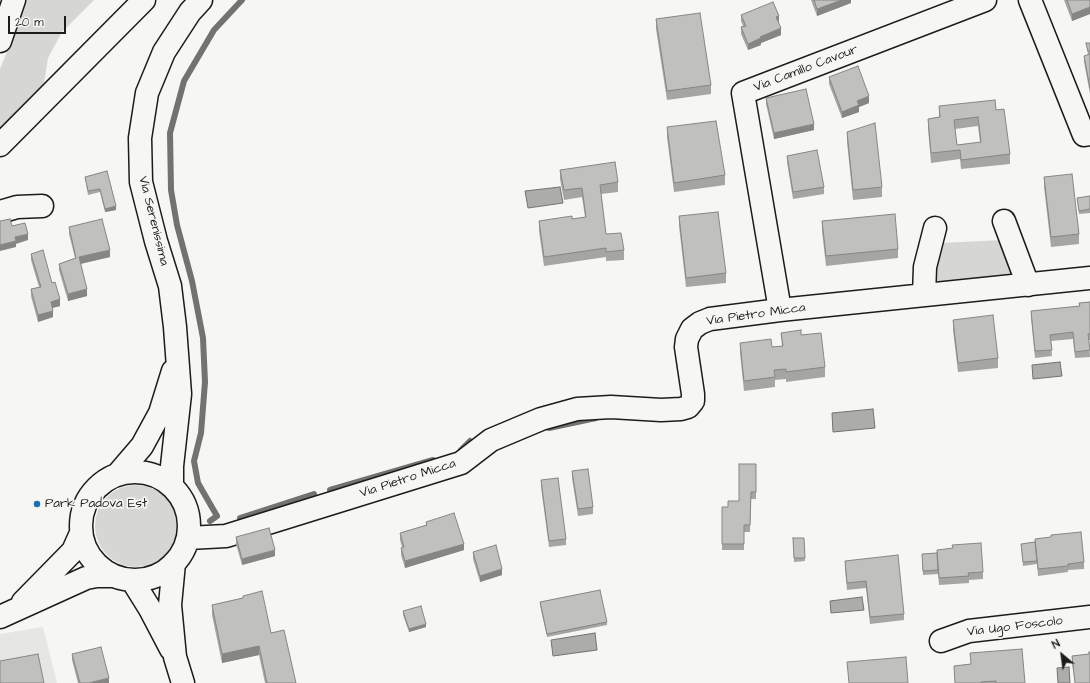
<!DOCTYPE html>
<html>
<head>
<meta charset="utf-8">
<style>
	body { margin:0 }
	#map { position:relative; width:1090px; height:683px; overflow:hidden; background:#f6f6f2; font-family:"Architects Daughter",sans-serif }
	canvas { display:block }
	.north { position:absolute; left:1042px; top:635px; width:40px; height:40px; -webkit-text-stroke:3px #f6f6f2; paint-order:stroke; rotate:331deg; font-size:11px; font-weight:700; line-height:16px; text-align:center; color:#1c1c1c }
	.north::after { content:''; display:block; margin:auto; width:14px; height:18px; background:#1c1c1c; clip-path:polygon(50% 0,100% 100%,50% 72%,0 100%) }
	.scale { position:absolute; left:8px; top:16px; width:58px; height:18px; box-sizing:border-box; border:2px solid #1c1c1c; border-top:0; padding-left:5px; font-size:12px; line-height:14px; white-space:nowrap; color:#1c1c1c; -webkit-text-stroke:3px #f6f6f2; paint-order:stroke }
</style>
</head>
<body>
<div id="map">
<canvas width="1090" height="683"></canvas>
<div class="north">N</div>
<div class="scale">20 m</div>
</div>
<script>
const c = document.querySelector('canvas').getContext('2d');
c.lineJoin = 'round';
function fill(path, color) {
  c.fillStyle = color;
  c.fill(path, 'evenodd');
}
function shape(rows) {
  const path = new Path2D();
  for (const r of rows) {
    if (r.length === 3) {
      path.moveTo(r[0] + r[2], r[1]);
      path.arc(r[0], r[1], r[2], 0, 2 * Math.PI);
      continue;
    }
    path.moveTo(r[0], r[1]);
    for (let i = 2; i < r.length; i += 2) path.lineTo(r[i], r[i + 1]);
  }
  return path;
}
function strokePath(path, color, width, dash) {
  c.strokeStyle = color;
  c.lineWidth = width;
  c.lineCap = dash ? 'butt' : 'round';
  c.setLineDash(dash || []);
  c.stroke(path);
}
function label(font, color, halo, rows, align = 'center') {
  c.font = font + ' "Architects Daughter",sans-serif';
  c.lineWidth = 3.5;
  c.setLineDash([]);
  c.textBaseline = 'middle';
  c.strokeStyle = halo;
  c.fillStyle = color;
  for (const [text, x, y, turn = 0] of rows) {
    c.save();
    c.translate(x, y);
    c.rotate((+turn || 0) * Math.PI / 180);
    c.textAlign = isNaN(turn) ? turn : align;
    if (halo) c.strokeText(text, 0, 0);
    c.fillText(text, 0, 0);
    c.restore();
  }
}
fill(shape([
	[43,627,57,683,0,683,0,634]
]), '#e6e6e2');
fill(shape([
	[26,0,94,0,62,32,48,58,44,83,0,128,0,69,19,22],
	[1002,240,1017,274,932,284,940,243],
	[136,526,41]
]), '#d6d6d2');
const water = shape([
	[560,187,563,203,528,208,525,191,560,187],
	[1060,362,1062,376,1033,379,1032,365,1060,362],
	[873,409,875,428,833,432,832,413,873,409],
	[862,597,864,610,831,613,830,601,862,597],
	[595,633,597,650,553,656,551,640,595,633],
	[1069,667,1070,683,1058,683,1057,668,1069,667]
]);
fill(water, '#acaca9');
strokePath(water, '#727271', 1);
strokePath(shape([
	[549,428,596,418],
	[461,450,470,441],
	[330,490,433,460],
	[240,518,314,494],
	[210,521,217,516,198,483,194,461,201,433,205,382,203,338,192,281,177,225,171,190,170,133,184,81,214,30,242,0]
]), '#727271', 6);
const minor = shape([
	[1030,0,1084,135,1090,134],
	[0,212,17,207,42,206],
	[1004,221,1028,285],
	[924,295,925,267,935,228],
	[780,310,743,93,985,0],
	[135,526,54],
	[118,474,142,446,160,413,173,371],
	[172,485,172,466,180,394,175,327,170,286,156,241,141,182,140,138,147,93,164,52,190,12,201,0],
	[188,538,226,536,461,463,491,440,541,419,577,409,611,407,661,410,681,409,688,407,693,401,693,394,686,347,687,339,692,329,700,323,710,319,780,310,1090,278],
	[174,563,170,605,175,657,183,683],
	[132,580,150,609,171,649],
	[23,602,73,551,81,533],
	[0,617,86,578,97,576,113,576],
	[941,641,969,631,1090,617]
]);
const highway = shape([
	[0,41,14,0],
	[0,145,144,0]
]);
strokePath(minor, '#1c1c1c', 25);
strokePath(highway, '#1c1c1c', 25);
strokePath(minor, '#f6f6f2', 22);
strokePath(highway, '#f6f6f2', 22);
fill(shape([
	[811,0,851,0,851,3,817,16],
	[1064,0,1090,0,1090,14,1072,21],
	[741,15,779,22,778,23,781,35,761,43,761,45,748,50,741,34,741,27,743,26,741,21],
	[656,19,711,85,711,94,667,100,656,29],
	[1086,43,1090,43,1090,94,1084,62,1084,56,1088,55],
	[829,77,869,103,859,107,859,112,842,118,829,84],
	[766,98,814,130,774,139,766,104],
	[939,106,996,110,1010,154,1010,164,961,169,960,159,931,163,928,128,928,119,939,117],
	[978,126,980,142,957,145,955,129],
	[667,127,725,175,725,185,674,192,667,137],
	[847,132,882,187,882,197,853,200,847,142],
	[787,156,824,187,824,194,793,199,787,162],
	[560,170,618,182,618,192,601,194,606,234,624,250,624,260,606,261,606,257,544,266,539,231,539,221,572,219,585,217,582,197,564,200,560,179],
	[107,171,116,210,105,212,100,192,88,195,85,177],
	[1044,177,1079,234,1079,244,1051,247,1044,187],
	[1090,196,1090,213,1079,214,1077,198],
	[679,216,726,273,726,283,686,287,679,226],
	[822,221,898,249,898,258,826,266,822,231],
	[69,227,110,257,81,264,87,296,68,301,59,270,59,264,75,258,69,234],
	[31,254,52,283,60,306,53,308,53,317,38,322,31,296,31,289,39,287,31,260],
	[1090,302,1090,340,1089,340,1090,357,1075,358,1073,339,1051,341,1052,356,1035,358,1031,318,1031,311,1079,306,1079,303],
	[953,320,998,358,998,368,958,372,953,330],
	[781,333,801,335,825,367,825,377,786,382,786,379,775,380,775,387,744,391,740,353,740,343,772,347,782,346],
	[756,464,756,499,751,499,750,532,744,532,744,550,722,550,722,507,728,507,739,501],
	[572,471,593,507,593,514,578,516,572,478],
	[541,480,566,539,566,545,549,547,541,487],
	[426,522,464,550,405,568,401,555,401,548,402,547,400,540,400,533,426,525],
	[236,537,275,556,242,565,236,544],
	[793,538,804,538,805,561,794,562],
	[1021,544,1084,562,1084,569,1068,570,1068,572,1038,576,1037,564,1023,566],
	[473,552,502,575,480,582,473,559],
	[937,553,983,572,983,579,969,580,969,583,939,585,938,574,923,575,922,554],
	[845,561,904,614,904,620,870,624,866,588,847,590,845,568],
	[243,596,271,633,296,683,265,683,259,655,222,663,212,615,212,605,243,598],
	[540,602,607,622,607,625,547,637,540,605],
	[403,611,426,627,409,632,403,615],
	[970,653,1025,683,955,683,954,666,971,664],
	[72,654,109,683,78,683,72,660],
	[1089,654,1090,683,1075,683,1072,663,1072,656]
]), '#a5a5a3');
fill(shape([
	[842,0,851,0,851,3,817,16,817,9],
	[1090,7,1090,14,1072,21,1072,14],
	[779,16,779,22,776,24,776,17],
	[781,28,781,35,761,43,761,45,748,50,748,44,760,37],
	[869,96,869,103,859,107,859,112,842,118,842,112,857,101],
	[814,124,814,130,774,139,774,133],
	[116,206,116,210,105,212,105,209],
	[28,234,28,240,16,244,16,247,0,251,0,245,15,237],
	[110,250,110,257,79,264,79,257],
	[87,289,87,296,68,301,68,294],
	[60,299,60,306,51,308,51,302],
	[53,311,53,317,38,322,38,315],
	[464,544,464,550,405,568,405,561],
	[275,550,275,556,242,565,242,559],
	[502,569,502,575,480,582,480,576],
	[426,624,426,627,409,632,409,629],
	[259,646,259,655,222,663,222,654],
	[109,678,109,683,89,683]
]), '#868684');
const building = shape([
	[814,0,842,0,817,9,814,0],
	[1067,0,1090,0,1090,7,1072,14,1067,0],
	[773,2,779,16,776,17,781,28,760,37,761,38,748,44,741,27,746,26,741,15,773,2],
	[700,13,711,85,667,91,656,19,700,13],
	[1086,43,1090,43,1090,51,1088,51,1086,43],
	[1090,54,1090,88,1084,56,1090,54],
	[858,66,869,96,857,101,859,105,842,112,829,77,858,66],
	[806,89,814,124,774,133,766,98,806,89],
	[995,100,996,110,1004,109,1010,154,961,160,960,150,931,153,928,119,940,117,939,106,995,100],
	[978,117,981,142,957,145,954,120,978,117],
	[716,121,725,175,674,183,667,127,716,121],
	[875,123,882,187,853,190,847,132,875,123],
	[817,150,824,187,793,192,787,156,817,150],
	[615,162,618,182,600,185,606,234,621,233,624,250,606,252,606,248,544,257,539,221,572,216,572,219,586,217,582,188,564,190,560,170,615,162],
	[107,171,116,206,105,209,100,189,88,191,85,177,107,171],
	[1072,174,1079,234,1051,237,1044,177,1072,174],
	[1090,196,1090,209,1079,211,1077,198,1090,196],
	[718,212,726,273,686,278,679,216,718,212],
	[895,214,898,249,826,256,822,221,895,214],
	[10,219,12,226,25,223,28,234,15,237,16,241,0,245,0,221,10,219],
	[102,219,110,250,79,257,87,289,68,294,59,264,76,258,69,227,102,219],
	[43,250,52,283,55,282,60,299,51,302,53,311,38,315,31,289,41,287,31,254,43,250],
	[1090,302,1090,334,1088,334,1090,350,1075,352,1073,332,1050,335,1052,350,1035,351,1031,311,1080,306,1079,303,1090,302],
	[993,315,998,358,958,363,953,320,993,315],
	[801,330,801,335,821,333,825,367,786,372,786,369,774,370,775,377,744,381,740,343,771,339,772,347,783,346,781,333,801,330],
	[739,464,756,464,756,492,751,492,750,525,744,525,744,544,722,544,722,507,728,507,728,501,739,501,739,464],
	[588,469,593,507,578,509,572,471,588,469],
	[558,478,566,539,549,541,541,480,558,478],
	[454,513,464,544,405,561,401,548,404,547,400,533,427,525,426,522,454,513],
	[269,528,275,550,242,559,236,537,269,528],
	[1081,532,1084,562,1068,564,1068,566,1038,569,1035,539,1051,537,1051,535,1081,532],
	[793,538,804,538,805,558,794,558,793,538],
	[1035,542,1037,561,1023,562,1021,544,1035,542],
	[981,543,983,572,968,573,969,576,939,578,937,550,953,548,952,545,981,543],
	[496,545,502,569,480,576,473,552,496,545],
	[937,553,938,570,923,571,922,554,937,553],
	[898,555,904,614,870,617,866,581,847,583,845,561,898,555],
	[600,590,607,622,547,634,540,602,600,590],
	[262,591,271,633,284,630,296,683,267,683,259,646,222,654,212,605,243,598,243,596,262,591],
	[421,606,426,624,409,629,403,611,421,606],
	[101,647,109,678,89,683,80,683,72,654,101,647],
	[1022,649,1025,683,996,683,996,681,981,682,981,683,955,683,954,666,971,664,970,653,1022,649],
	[1089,652,1090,652,1090,683,1075,683,1072,656,1089,654,1089,652],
	[38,654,44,683,0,683,0,661,38,654],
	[906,657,908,683,849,683,847,662,906,657]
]);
fill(building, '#c0c0bd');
strokePath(building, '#868684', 1);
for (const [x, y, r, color] of [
	[37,504,4,"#1f6fb2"]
]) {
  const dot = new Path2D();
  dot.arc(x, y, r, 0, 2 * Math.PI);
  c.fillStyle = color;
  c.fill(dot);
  strokePath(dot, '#f6f6f2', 1.5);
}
label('13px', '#1c1c1c', '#f6f6f2', [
	["Via Camillo Cavour",806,69,-21],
	["Via Serenissima",153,221,76],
	["Via Pietro Micca",756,315,-8],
	["Via Pietro Micca",408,479,-18],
	["Via Ugo Foscolo",1015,627,-7]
]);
label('13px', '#1c1c1c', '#f6f6f2', [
	["Park Padova Est",45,504]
], 'left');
</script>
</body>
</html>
